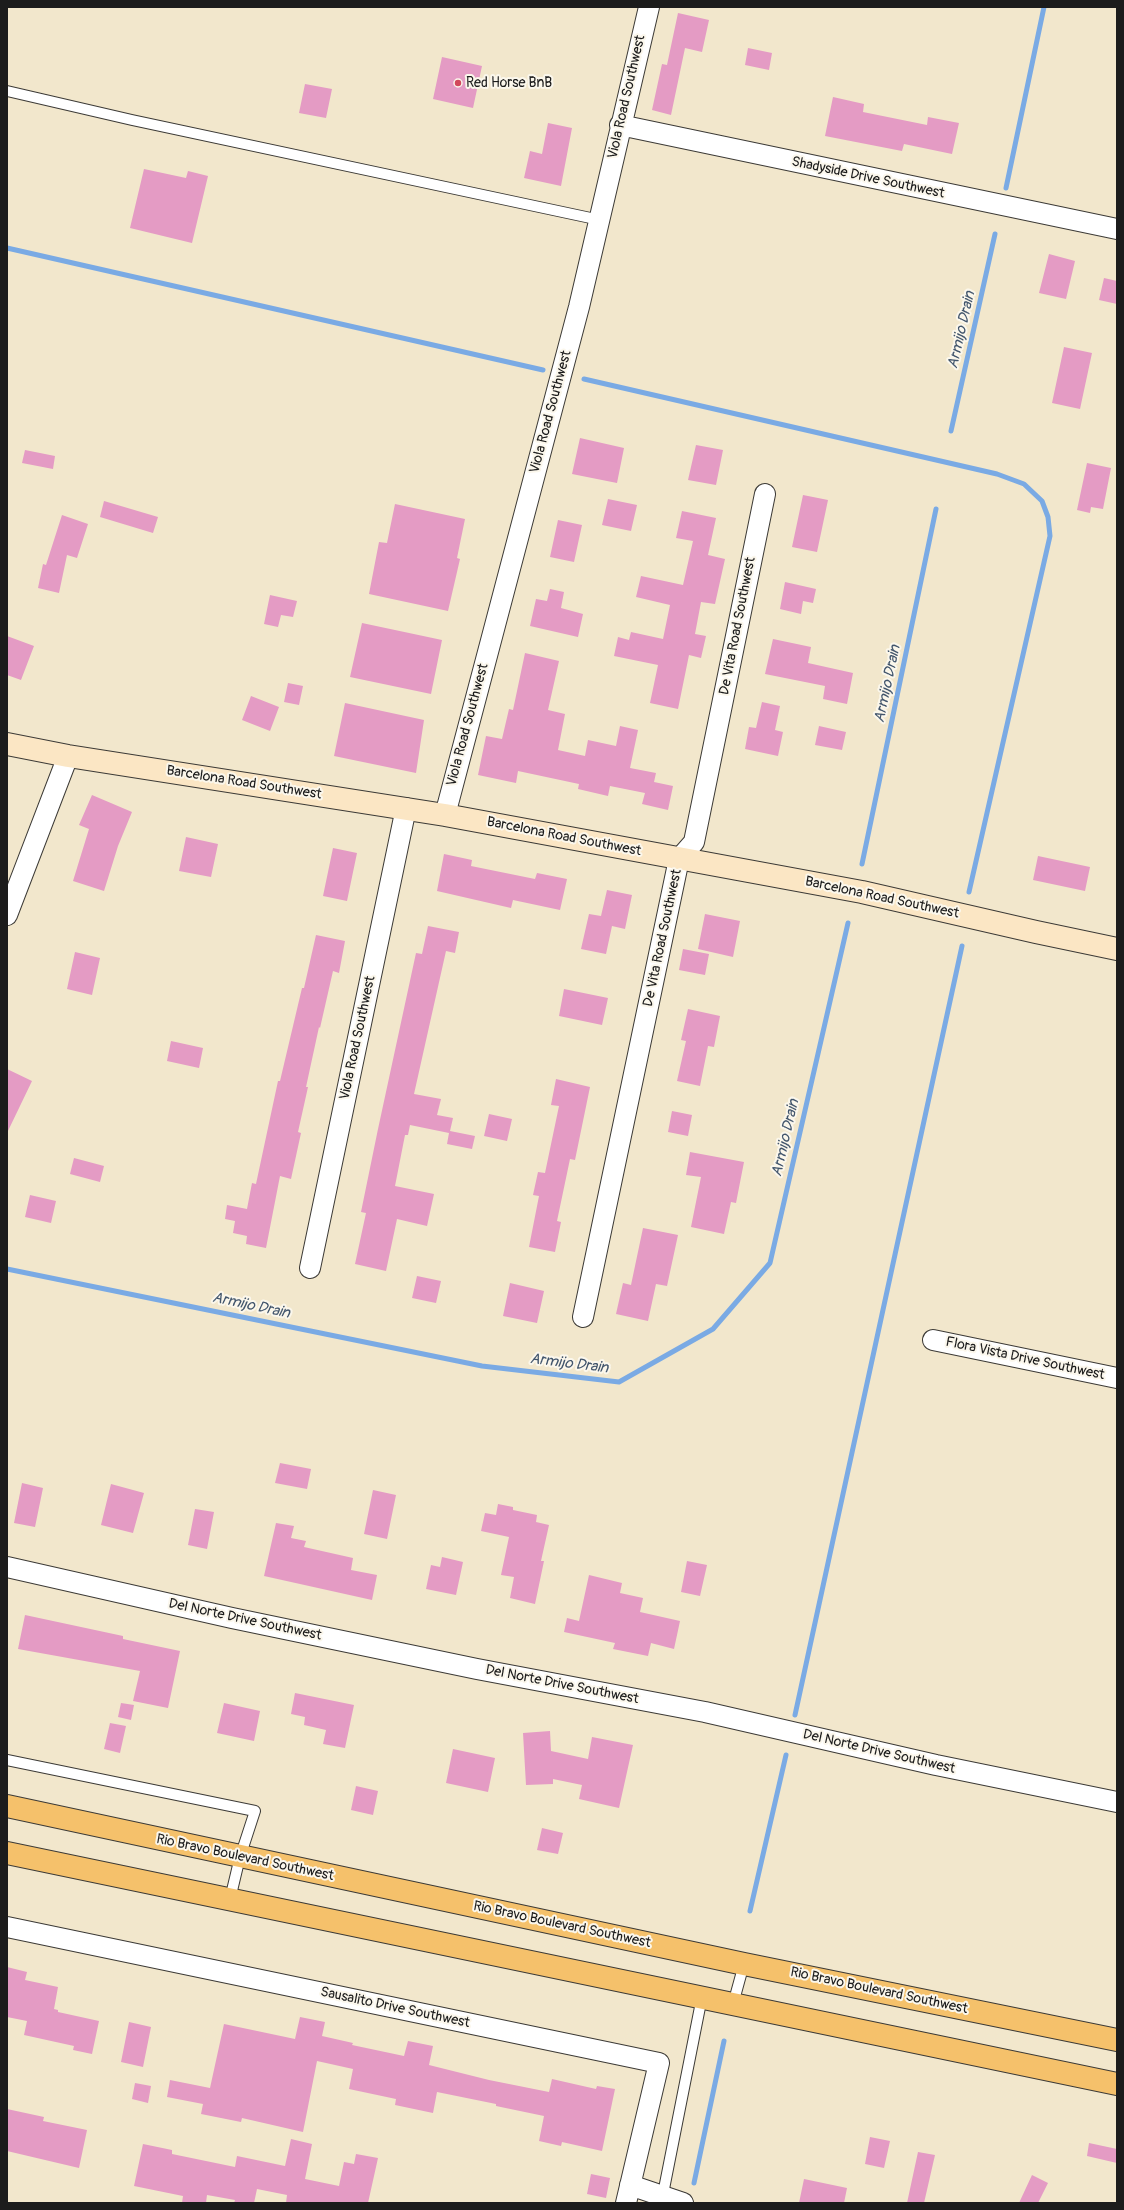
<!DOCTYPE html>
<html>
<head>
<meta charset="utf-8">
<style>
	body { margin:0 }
	#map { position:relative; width:1124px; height:2210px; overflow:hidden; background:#f2e7cc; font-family:Pangolin,sans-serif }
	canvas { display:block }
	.frame { position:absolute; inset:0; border:8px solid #1c1c1c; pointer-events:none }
</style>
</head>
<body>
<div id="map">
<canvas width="1124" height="2210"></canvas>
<div class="frame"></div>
</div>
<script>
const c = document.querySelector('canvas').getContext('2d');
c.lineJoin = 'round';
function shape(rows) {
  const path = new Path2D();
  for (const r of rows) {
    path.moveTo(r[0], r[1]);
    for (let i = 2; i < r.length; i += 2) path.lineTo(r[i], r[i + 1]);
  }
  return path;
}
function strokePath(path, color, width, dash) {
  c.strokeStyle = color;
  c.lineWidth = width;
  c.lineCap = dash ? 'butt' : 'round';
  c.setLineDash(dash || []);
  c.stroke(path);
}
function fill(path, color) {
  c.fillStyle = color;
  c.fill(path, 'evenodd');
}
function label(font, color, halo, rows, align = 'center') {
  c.font = font + ' Pangolin,sans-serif';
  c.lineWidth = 4;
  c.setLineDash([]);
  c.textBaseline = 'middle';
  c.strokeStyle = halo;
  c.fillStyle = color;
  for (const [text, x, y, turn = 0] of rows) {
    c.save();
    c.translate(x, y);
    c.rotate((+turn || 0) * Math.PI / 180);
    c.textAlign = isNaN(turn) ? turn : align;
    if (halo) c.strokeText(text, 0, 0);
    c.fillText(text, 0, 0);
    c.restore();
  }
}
strokePath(shape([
	[1006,188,1044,7],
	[7,248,543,370],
	[584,379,997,474,1024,484,1042,501,1048,517,1050,536,969,892],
	[951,431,995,234],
	[862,864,936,509],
	[7,1269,482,1366,619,1382,713,1329,770,1263,848,923],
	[795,1715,962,946],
	[750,1911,786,1755],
	[694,2183,724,2041]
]), '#7aaae4', 5);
fill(shape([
	[678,13,709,20,702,52,685,48,671,115,652,110,662,64,667,65],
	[748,48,772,53,769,70,745,65],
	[442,57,482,66,473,108,433,99],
	[305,84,332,89,326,118,299,113],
	[833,97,864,104,863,112,927,125,928,117,959,123,952,154,904,144,902,151,825,136],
	[548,123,572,128,561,186,524,178,530,151,542,154],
	[144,169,186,178,188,171,208,176,192,243,130,228],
	[1049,254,1075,261,1066,299,1039,293],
	[1104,278,1117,281,1117,304,1099,300],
	[1064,347,1092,353,1080,409,1052,403],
	[580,438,624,448,617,483,572,474],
	[696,445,723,450,716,485,688,480],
	[25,450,55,456,53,469,22,463],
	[1087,463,1111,468,1103,509,1091,507,1090,513,1077,510],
	[803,495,828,500,817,552,792,547],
	[608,499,637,505,631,531,602,525],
	[104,501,158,517,153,533,100,517],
	[395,504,465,519,457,558,460,559,448,611,369,594,379,542,387,543],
	[682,511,716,518,708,555,725,559,715,604,701,602,695,634,706,636,701,658,689,655,678,709,650,703,658,665,614,656,618,637,629,640,631,632,663,639,670,605,636,597,641,576,683,585,693,541,676,538],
	[62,515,88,524,77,558,67,555,59,593,38,588,43,564,46,565],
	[558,520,582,525,574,562,550,557],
	[785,582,816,589,813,603,803,601,801,614,780,609],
	[550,589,564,592,561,608,583,614,578,637,530,626,536,599,547,601],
	[270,595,297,601,293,617,281,615,278,627,264,624],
	[362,623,442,640,431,694,350,677],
	[7,636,34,646,21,680,7,675],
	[773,639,811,647,808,663,853,673,847,704,823,699,825,686,765,674],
	[525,653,559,661,548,710,565,714,558,750,585,756,588,740,616,746,620,726,638,730,630,768,656,773,654,782,673,786,668,810,642,804,645,793,610,786,608,796,578,789,579,784,518,771,516,783,478,775,486,736,502,739,509,709,513,710],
	[288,683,303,686,299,705,284,702],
	[251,696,279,707,270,731,242,720],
	[762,702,780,706,775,730,783,732,778,756,745,749,749,727,756,728],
	[345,703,424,720,416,773,334,756],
	[819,726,846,732,842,750,815,745],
	[92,795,132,812,118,846,104,891,73,881,89,829,79,825],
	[186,837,218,844,211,877,179,871],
	[333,848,357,853,347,901,323,896],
	[444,854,472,860,471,866,535,879,537,873,567,879,560,910,513,900,511,908,437,891],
	[1038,856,1090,867,1085,891,1033,880],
	[607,890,632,895,625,929,612,926,606,954,581,949,589,914,601,916],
	[705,914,740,921,733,957,698,949],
	[428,926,459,932,455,953,446,951,414,1094,441,1099,437,1115,453,1118,450,1131,475,1136,472,1149,447,1144,449,1133,410,1125,408,1135,405,1135,395,1186,434,1194,427,1226,397,1219,386,1271,355,1264,366,1213,361,1212,378,1129,416,953,422,954],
	[316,935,345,941,339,973,333,971,320,1028,319,1027,306,1087,308,1087,298,1132,301,1133,291,1179,280,1176,266,1248,246,1244,247,1236,233,1233,235,1221,225,1219,227,1205,247,1209,252,1183,256,1184,278,1081,280,1081,302,988,304,988],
	[683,949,709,954,705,975,679,970],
	[75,952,100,958,92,995,67,989],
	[564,989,608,998,602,1025,559,1016],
	[688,1009,720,1016,714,1047,708,1046,700,1086,677,1081,686,1041,681,1040],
	[171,1041,203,1048,199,1068,167,1061],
	[7,1069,32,1081,7,1133],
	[556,1079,590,1087,575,1160,570,1159,557,1221,561,1222,555,1252,529,1247,539,1196,533,1195,538,1172,545,1173,559,1106,551,1105],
	[672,1111,692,1115,688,1136,668,1132],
	[489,1114,512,1119,507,1141,484,1136],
	[690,1152,744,1162,736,1203,731,1202,724,1234,691,1227,701,1177,686,1175],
	[74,1158,104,1166,100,1182,70,1174],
	[30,1195,56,1201,51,1223,25,1217],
	[643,1228,678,1235,667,1286,656,1284,648,1321,616,1314,623,1283,631,1285],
	[417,1276,441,1281,436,1303,412,1298],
	[510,1283,544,1291,537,1323,503,1316],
	[280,1463,311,1469,307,1489,275,1483],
	[22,1483,43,1488,35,1527,14,1523],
	[111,1484,144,1493,133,1533,101,1525],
	[373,1490,396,1495,387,1539,364,1534],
	[498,1504,513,1507,513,1510,537,1515,536,1522,549,1525,541,1561,544,1561,535,1604,510,1598,514,1577,501,1575,509,1537,481,1531,485,1513,496,1515],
	[195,1509,214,1512,207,1549,188,1545],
	[276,1523,294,1526,291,1538,306,1541,304,1547,353,1558,351,1570,377,1575,372,1600,264,1576],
	[442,1557,463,1562,456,1595,426,1589,431,1565,440,1567],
	[687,1561,707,1565,700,1596,681,1592],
	[589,1575,622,1583,620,1593,643,1598,640,1612,680,1621,674,1649,651,1643,648,1656,613,1649,615,1643,564,1632,567,1618,579,1621],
	[25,1615,123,1636,123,1639,180,1651,168,1708,133,1701,140,1671,18,1649],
	[295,1693,354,1705,345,1748,323,1744,326,1730,304,1725,305,1717,291,1714],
	[121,1703,134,1705,131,1720,118,1717],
	[224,1703,260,1711,254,1741,217,1733],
	[110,1723,126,1726,120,1753,104,1749],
	[550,1731,551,1751,588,1759,592,1737,633,1745,619,1808,579,1799,582,1785,553,1779,553,1784,526,1785,523,1733],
	[453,1749,495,1758,488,1792,446,1783],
	[356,1786,378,1791,373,1815,351,1810],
	[542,1828,563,1833,558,1854,537,1850],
	[7,1967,27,1972,25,1980,58,1987,54,2009,58,2010,58,2012,99,2021,92,2054,73,2050,74,2046,24,2035,27,2021,7,2017],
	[300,2017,325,2022,322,2036,353,2043,352,2045,404,2056,408,2041,433,2046,429,2065,489,2080,549,2092,552,2079,596,2089,597,2086,615,2089,602,2151,562,2142,561,2146,539,2141,544,2116,496,2106,496,2104,437,2092,433,2113,395,2105,396,2099,349,2089,353,2069,317,2061,303,2132,242,2118,241,2122,201,2114,203,2104,167,2097,170,2080,210,2088,224,2024,295,2039],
	[129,2022,151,2027,143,2067,121,2062],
	[135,2083,151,2086,148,2103,132,2099],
	[7,2109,44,2117,43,2121,87,2130,79,2168,7,2151],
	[870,2137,890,2141,884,2168,865,2164],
	[291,2139,312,2144,305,2179,339,2186,344,2162,354,2164,356,2154,378,2158,368,2203,286,2203,287,2195,257,2189,254,2203,234,2203,235,2200,207,2195,206,2203,182,2203,183,2196,134,2186,143,2144,172,2150,172,2154,235,2167,237,2156,285,2166],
	[1089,2143,1117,2149,1117,2163,1087,2156],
	[918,2152,935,2155,924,2203,907,2203],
	[591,2174,610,2178,606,2198,587,2194],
	[1032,2175,1048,2183,1038,2203,1019,2203],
	[804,2179,847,2188,844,2203,799,2203]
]), '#e49bc4');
const lane = shape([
	[7,91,132,120,600,220],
	[7,1760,255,1811,240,1857,230,1899],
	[733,2004,744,1964],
	[662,2199,702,1997]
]);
const street = shape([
	[620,125,1117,229],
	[445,815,579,307,649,7],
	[7,915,68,756],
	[310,1268,406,808],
	[583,1317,679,859,694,842,765,494],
	[933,1340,1117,1378],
	[7,1567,232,1618,477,1669,705,1712,936,1765,1117,1802],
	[7,1927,659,2063,626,2203],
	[630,2185,683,2203]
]);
const secondary = shape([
	[7,744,68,756,445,815,862,892,1036,932,1117,949]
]);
const primary = shape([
	[7,1806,744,1964,1117,2040],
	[7,1853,1117,2084]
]);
strokePath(lane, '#3c3a36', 12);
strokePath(street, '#3c3a36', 22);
strokePath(secondary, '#3c3a36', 24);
strokePath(primary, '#3c3a36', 24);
strokePath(lane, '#fff', 10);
strokePath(street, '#fff', 20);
strokePath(secondary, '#fbe6c4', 22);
strokePath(primary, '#f5c16b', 22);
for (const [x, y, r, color] of [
	[458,83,4,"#d1495b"]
]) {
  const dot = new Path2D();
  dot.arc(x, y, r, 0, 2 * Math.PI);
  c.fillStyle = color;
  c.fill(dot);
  strokePath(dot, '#fbf7ec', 1.5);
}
label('14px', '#1c1c1c', '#fbf7ec', [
	["Red Horse BnB",466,83]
], 'left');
label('14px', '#1c1c1c', '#fbf7ec', [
	["Viola Road Southwest",627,97,-77],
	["Shadyside Drive Southwest",868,178,12],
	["Viola Road Southwest",551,412,-75],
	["De Vita Road Southwest",738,626,-79],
	["Viola Road Southwest",468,725,-75],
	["Barcelona Road Southwest",244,783,9],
	["Barcelona Road Southwest",564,837,11],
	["Barcelona Road Southwest",882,898,12],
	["De Vita Road Southwest",663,938,-78],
	["Viola Road Southwest",358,1038,-78],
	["Flora Vista Drive Southwest",1025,1359,12],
	["Del Norte Drive Southwest",245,1620,12],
	["Del Norte Drive Southwest",562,1685,11],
	["Del Norte Drive Southwest",879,1752,13],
	["Rio Bravo Boulevard Southwest",245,1858,12],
	["Rio Bravo Boulevard Southwest",562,1925,12],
	["Rio Bravo Boulevard Southwest",879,1991,12],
	["Sausalito Drive Southwest",395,2008,12]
]);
label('italic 15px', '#42556c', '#fbf7ec', [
	["Armijo Drain",962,330,-77],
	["Armijo Drain",888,684,-78],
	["Armijo Drain",786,1138,-77],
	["Armijo Drain",251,1306,12],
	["Armijo Drain",569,1364,7]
]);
</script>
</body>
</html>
